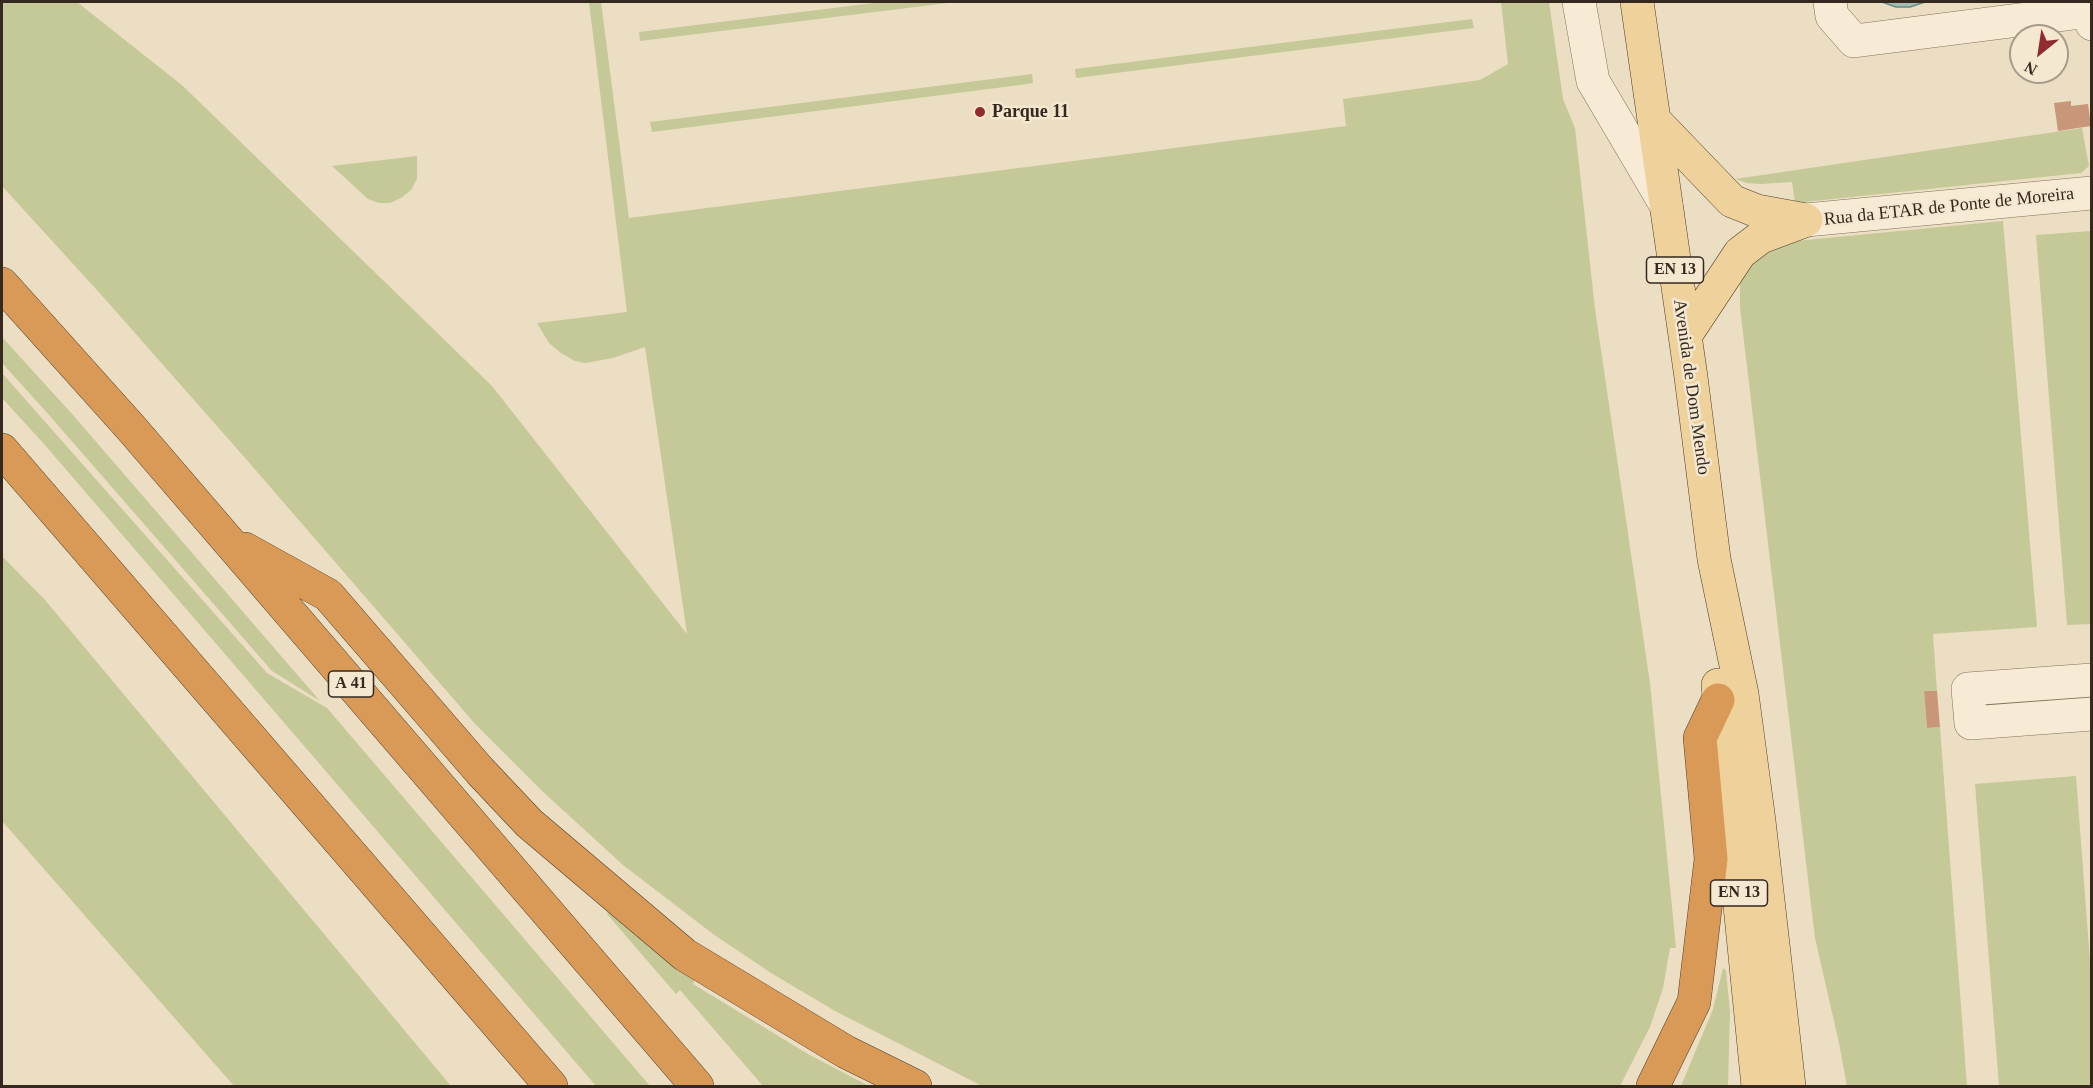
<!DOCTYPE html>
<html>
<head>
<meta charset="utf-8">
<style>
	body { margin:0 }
	#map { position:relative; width:2093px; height:1088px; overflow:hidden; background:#ecdec2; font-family:Georgia,serif }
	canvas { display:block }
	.frame { position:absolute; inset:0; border:3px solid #35281e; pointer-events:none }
	.north { position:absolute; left:2009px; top:24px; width:60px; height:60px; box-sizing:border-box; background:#f4e8d1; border:2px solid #a89b89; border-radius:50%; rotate:210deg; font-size:16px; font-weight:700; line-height:24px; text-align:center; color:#35281e }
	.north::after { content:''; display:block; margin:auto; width:21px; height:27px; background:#912d31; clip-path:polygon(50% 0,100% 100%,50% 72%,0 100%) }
</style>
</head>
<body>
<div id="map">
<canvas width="2093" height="1088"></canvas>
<div class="frame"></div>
<div class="north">N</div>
</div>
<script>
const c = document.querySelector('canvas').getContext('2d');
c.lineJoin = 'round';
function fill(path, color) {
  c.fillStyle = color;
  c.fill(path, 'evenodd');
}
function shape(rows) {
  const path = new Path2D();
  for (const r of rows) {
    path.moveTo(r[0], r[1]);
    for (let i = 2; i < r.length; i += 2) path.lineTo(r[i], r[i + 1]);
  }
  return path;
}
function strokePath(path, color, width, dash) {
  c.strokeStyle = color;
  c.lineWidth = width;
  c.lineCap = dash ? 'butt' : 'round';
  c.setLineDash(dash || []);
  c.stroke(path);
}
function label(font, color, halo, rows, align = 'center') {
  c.font = font + ' Georgia,serif';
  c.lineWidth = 5;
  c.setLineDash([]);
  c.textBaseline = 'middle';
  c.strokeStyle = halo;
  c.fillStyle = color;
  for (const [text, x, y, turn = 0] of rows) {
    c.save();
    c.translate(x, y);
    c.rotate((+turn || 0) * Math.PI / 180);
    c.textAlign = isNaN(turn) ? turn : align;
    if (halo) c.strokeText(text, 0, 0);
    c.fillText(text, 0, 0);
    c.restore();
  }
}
fill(shape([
	[2,2,77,2,183,86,492,386,687,634,645,347,613,358,586,363,575,361,561,353,549,343,537,323,627,312,589,2,601,2,629,218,1346,126,1343,99,1480,80,1508,64,1501,2,1549,2,1563,99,1575,128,1595,309,1650,683,1676,948,1670,948,1663,988,1650,1027,1620,1086,982,1086,835,1011,771,973,713,934,623,865,541,790,476,725,246,459,105,299,2,186],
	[882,2,956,2,640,41,639,32],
	[1472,19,1474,28,1076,78,1075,69],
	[1032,74,1033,83,1020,85,652,132,650,122],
	[2082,128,2089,166,2081,173,1795,203,1792,182,1761,184,1747,183,1735,179],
	[417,156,417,179,411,190,401,198,390,203,379,203,368,199,332,166],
	[2003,221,2037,627,1933,634,1937,691,1924,691,1927,728,1940,727,1967,1086,1847,1086,1839,1043,1815,938,1740,308,1740,282,1751,262,1785,242],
	[2091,231,2091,624,2067,625,2036,235],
	[2,337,73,415,320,701,272,671,49,415,2,363],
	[2,373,267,673,327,708,650,1086,596,1086,299,740,44,444,2,398],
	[2,556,45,600,451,1086,234,1086,2,821],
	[2076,776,2091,974,2091,1086,1999,1086,1975,784],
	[608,911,695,979,693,984,808,1054,869,1086,763,1086,680,990,676,994,607,914],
	[1723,968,1726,970,1730,1012,1728,1086,1681,1086,1713,1009]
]), '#c5c997');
const water = shape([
	[1882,2,1925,2,1910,7,1896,7,1882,2]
]);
fill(water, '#a4beb6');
strokePath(water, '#6c8c83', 1.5);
fill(shape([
	[2071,101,2071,106,2088,104,2091,126,2058,131,2054,103],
	[1924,691,1937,691,1940,727,1927,728]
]), '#c89779');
const minor = shape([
	[1579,2,1593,81,1666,205],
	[1830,2,1832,16,1854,41,2090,11,2092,24],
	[1806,220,2092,193],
	[2092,680,1968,689,1971,723,2092,714]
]);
const major = shape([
	[1637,2,1691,377,1714,559,1742,694,1759,821,1789,1086],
	[1654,120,1732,201,1757,211,1806,220],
	[1685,336,1740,253,1761,237,1804,221],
	[1718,685,1758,1086]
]);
const highway = shape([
	[2,284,132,429,697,1086],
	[2,450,551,1086],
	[245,549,328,595,480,771,529,823,685,955,846,1052,915,1086],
	[1653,1086,1694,1002,1711,859,1700,738,1718,700]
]);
strokePath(minor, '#856f5a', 34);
strokePath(major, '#523e2e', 34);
strokePath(highway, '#523e2e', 34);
strokePath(minor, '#f7ebd5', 33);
strokePath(major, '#eed19b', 33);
strokePath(highway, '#d89a56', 33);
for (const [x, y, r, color] of [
	[980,112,6,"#912d31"]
]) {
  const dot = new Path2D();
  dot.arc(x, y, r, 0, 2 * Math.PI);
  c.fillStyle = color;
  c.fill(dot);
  strokePath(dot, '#f4e8d1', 2);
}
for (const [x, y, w] of [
	[1675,270,57],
	[351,684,45],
	[1739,893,57]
]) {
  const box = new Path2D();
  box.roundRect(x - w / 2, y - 13, w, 26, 4.5);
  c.fillStyle = '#f4e8d1';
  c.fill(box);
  strokePath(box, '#35281e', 1.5);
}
label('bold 16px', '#35281e', null, [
	["EN 13",1675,270],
	["A 41",351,684],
	["EN 13",1739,893]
]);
label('bold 18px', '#35281e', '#f4e8d1', [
	["Parque 11",992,112]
], 'left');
label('18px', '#35281e', '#f4e8d1', [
	["Rua da ETAR de Ponte de Moreira",1949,207,-6],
	["Avenida de Dom Mendo",1691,387,82]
]);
</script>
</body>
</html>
